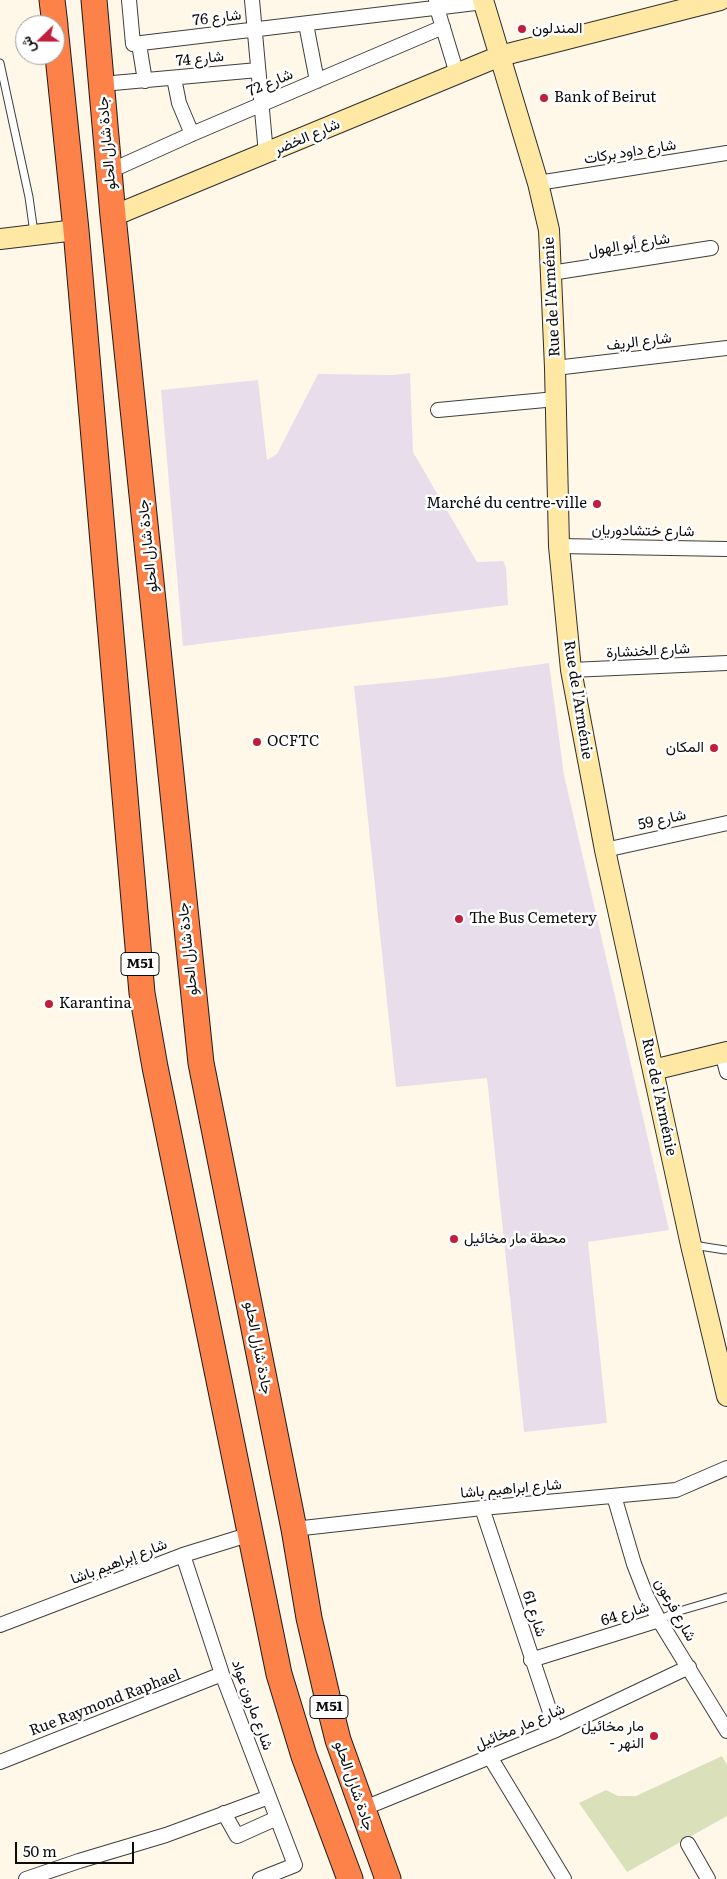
<!DOCTYPE html>
<html>
<head>
<meta charset="utf-8">
<style>
	body { margin:0 }
	#map { position:relative; width:727px; height:1879px; overflow:hidden; background:#fff8e9; font-family:Literata,Vazirmatn,serif }
	canvas { display:block }
	.north { position:absolute; left:15px; top:15px; width:50px; height:50px; box-sizing:border-box; background:#fff; border:1px solid #9d9d9d; border-radius:50%; rotate:248deg; font-size:14px; font-weight:700; line-height:20px; text-align:center; color:#0b0b0b }
	.north::after { content:''; display:block; margin:auto; width:18px; height:22px; background:#c11d3c; clip-path:polygon(50% 0,100% 100%,50% 72%,0 100%) }
	.scale { position:absolute; left:15px; top:1842px; width:119px; height:22px; box-sizing:border-box; border:2px solid #0b0b0b; border-top:0; padding-left:6px; font-size:15px; line-height:18px; white-space:nowrap; color:#0b0b0b; -webkit-text-stroke:4px #fff; paint-order:stroke }
</style>
</head>
<body>
<div id="map">
<canvas width="727" height="1879"></canvas>
<div class="north">ش</div>
<div class="scale">50 m</div>
</div>
<script>
const c = document.querySelector('canvas').getContext('2d');
c.lineJoin = 'round';
function fill(path, color) {
  c.fillStyle = color;
  c.fill(path, 'evenodd');
}
function shape(rows) {
  const path = new Path2D();
  for (const r of rows) {
    path.moveTo(r[0], r[1]);
    for (let i = 2; i < r.length; i += 2) path.lineTo(r[i], r[i + 1]);
  }
  return path;
}
function strokePath(path, color, width, dash) {
  c.strokeStyle = color;
  c.lineWidth = width;
  c.lineCap = dash ? 'butt' : 'round';
  c.setLineDash(dash || []);
  c.stroke(path);
}
function label(font, color, halo, rows, align = 'center') {
  c.font = font + ' Literata,Vazirmatn,serif';
  c.lineWidth = 5;
  c.setLineDash([]);
  c.textBaseline = 'middle';
  c.strokeStyle = halo;
  c.fillStyle = color;
  for (const [text, x, y, turn = 0] of rows) {
    c.save();
    c.translate(x, y);
    c.rotate((+turn || 0) * Math.PI / 180);
    c.textAlign = isNaN(turn) ? turn : align;
    if (halo) c.strokeText(text, 0, 0);
    c.fillText(text, 0, 0);
    c.restore();
  }
}
fill(shape([
	[410,373,413,452,477,562,503,561,506,567,508,605,183,646,161,390,258,380,267,460,277,454,318,374,393,375],
	[549,663,564,775,669,1230,588,1242,607,1423,524,1432,487,1078,396,1087,354,686,439,678]
]), '#e8deeb');
fill(shape([
	[722,1756,727,1765,727,1816,627,1872,579,1803,606,1790,618,1796,636,1796]
]), '#dae1ba');
const lane = shape([
	[0,63,29,197,34,233],
	[693,1245,725,1250],
	[659,1620,676,1612,727,1597]
]);
const street = shape([
	[129,0,133,44,484,2],
	[252,0,266,154],
	[436,0,437,8,457,74],
	[306,24,317,81],
	[139,44,145,81],
	[174,78,179,103,192,134],
	[102,84,258,70],
	[110,171,192,134,443,27],
	[538,183,727,153],
	[551,273,711,248],
	[555,368,727,348],
	[438,410,556,399],
	[559,546,727,549],
	[571,670,727,663],
	[605,850,727,823],
	[722,1053,727,1072],
	[614,1496,634,1564,646,1595,659,1620,727,1731],
	[482,1508,556,1730],
	[294,1529,482,1508,676,1490,727,1468],
	[183,1555,222,1674,295,1865,260,1879],
	[0,1625,183,1555,251,1534],
	[531,1660,659,1620],
	[490,1757,564,1879],
	[0,1762,222,1674],
	[362,1809,556,1730,689,1667],
	[224,1813,237,1836,277,1818],
	[688,1844,708,1879],
	[26,1879,79,1861,166,1835,269,1797]
]);
const secondary = shape([
	[483,0,538,183,549,230,555,368,559,546,571,670,605,850,691,1245,727,1396],
	[113,216,500,56,720,0],
	[0,239,76,230],
	[653,1070,727,1052]
]);
const highway = shape([
	[52,0,55,25],
	[94,0,113,216,201,1063,294,1529,309,1618,328,1700,338,1740,388,1879],
	[55,27,76,230,142,993,155,1067,279,1674,304,1756,350,1879]
]);
strokePath(lane, '#3e3e3e', 9);
strokePath(street, '#3e3e3e', 16);
strokePath(secondary, '#2d2d2d', 22);
strokePath(highway, '#1c1c1c', 27);
strokePath(lane, '#fff', 7);
strokePath(street, '#fff', 14);
strokePath(secondary, '#ffe8a4', 20);
strokePath(highway, '#fc824a', 25);
for (const [x, y, r, color] of [
	[522,29,5,"#c11d3c"],
	[544,98,5,"#c11d3c"],
	[597,504,5,"#c11d3c"],
	[257,742,5,"#c11d3c"],
	[714,748,5,"#c11d3c"],
	[459,919,5,"#c11d3c"],
	[49,1004,5,"#c11d3c"],
	[454,1239,5,"#c11d3c"],
	[654,1736,5,"#c11d3c"]
]) {
  const dot = new Path2D();
  dot.arc(x, y, r, 0, 2 * Math.PI);
  c.fillStyle = color;
  c.fill(dot);
  strokePath(dot, '#fff', 2);
}
for (const [x, y, w] of [
	[140,964,38],
	[329,1707,38]
]) {
  const box = new Path2D();
  box.roundRect(x - w / 2, y - 11.5, w, 23, 4);
  c.fillStyle = '#fff';
  c.fill(box);
  strokePath(box, '#0b0b0b', 1);
}
label('bold 14px', '#0b0b0b', null, [
	["M51",140,964],
	["M51",329,1707]
]);
label('15px', '#0b0b0b', '#fff', [
	["شارع 76",217,18,-7],
	["شارع 74",200,59,-6],
	["شارع 72",270,83,-23],
	["شارع الخضر",307,137,-23],
	["جادة شارل الحلو",107,143,-95],
	["شارع داود بركات",630,152,-9],
	["شارع أبو الهول",629,245,-9],
	["Rue de l'Arménie",552,297,-93],
	["شارع الريف",639,342,-7],
	["شارع ختشادوريان",643,531,1],
	["جادة شارل الحلو",148,546,-96],
	["شارع الخنشارة",648,651,-3],
	["Rue de l'Arménie",578,700,81],
	["شارع 59",662,820,-13],
	["جادة شارل الحلو",188,949,-96],
	["Rue de l'Arménie",659,1097,78],
	["جادة شارل الحلو",258,1348,79],
	["شارع ابراهيم باشا",511,1489,-5],
	["شارع إبراهيم باشا",119,1562,-21],
	["شارع فرعون",675,1610,61],
	["شارع 61",534,1614,72],
	["شارع 64",625,1614,-18],
	["Rue Raymond Raphael",105,1703,-21],
	["شارع مارون عواد",252,1705,70],
	["شارع مار مخائيل",520,1727,-23],
	["جادة شارل الحلو",354,1786,71]
]);
label('15px', '#0b0b0b', '#fff', [
	["المندلون",532,29],
	["Bank of Beirut",554,98],
	["Marché du centre-ville",587,504,"right"],
	["OCFTC",267,742],
	["المكان",704,748,"right"],
	["The Bus Cemetery",469,919],
	["Karantina",59,1004],
	["محطة مار مخائيل",464,1239],
	["مار مخائيل",644,1727,"right"],
	["- النهر",644,1744,"right"]
], 'left');
</script>
</body>
</html>
